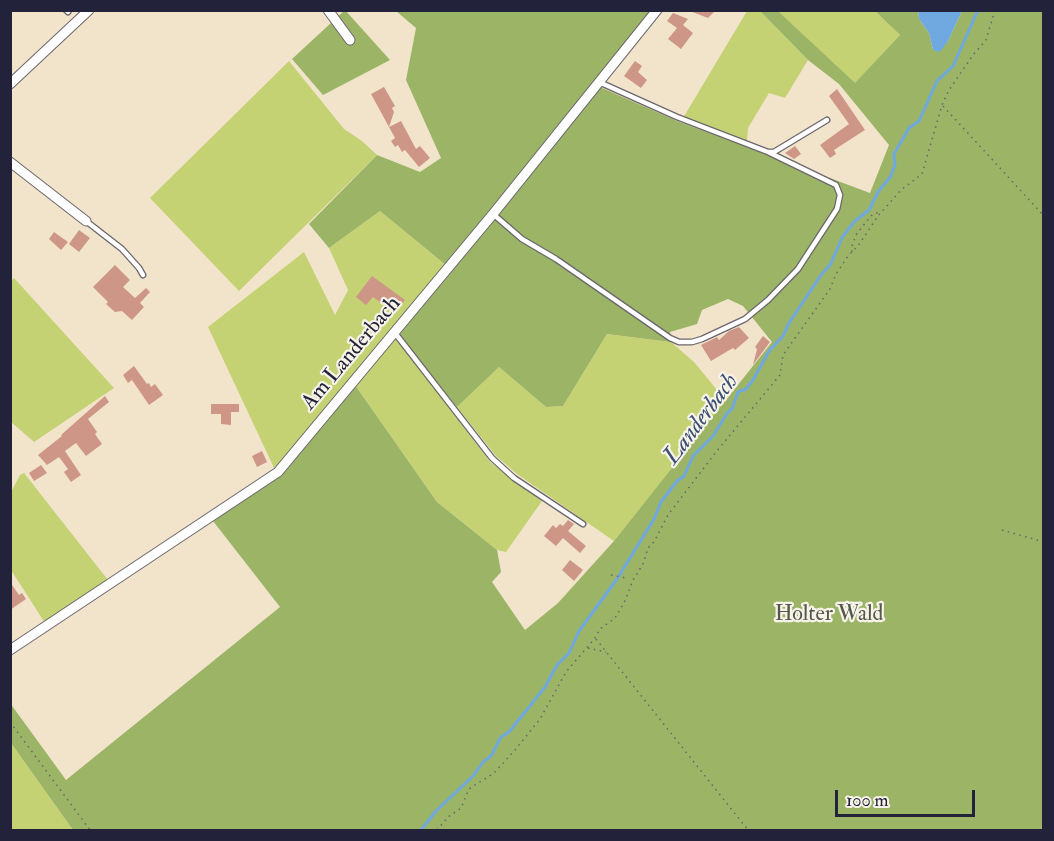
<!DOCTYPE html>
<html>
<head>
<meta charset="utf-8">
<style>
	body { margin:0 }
	#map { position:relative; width:1054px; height:841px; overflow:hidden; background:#f2e4cb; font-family:"IM FELL Double Pica",serif }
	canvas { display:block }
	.frame { position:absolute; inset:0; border:12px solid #22223b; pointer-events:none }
	.scale { position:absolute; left:835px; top:790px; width:140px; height:27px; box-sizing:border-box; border:3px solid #22223b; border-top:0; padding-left:8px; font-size:18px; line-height:21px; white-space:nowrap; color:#22223b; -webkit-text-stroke:4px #f7f3e8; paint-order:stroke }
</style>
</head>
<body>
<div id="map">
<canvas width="1054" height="841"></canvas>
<div class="frame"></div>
<div class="scale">100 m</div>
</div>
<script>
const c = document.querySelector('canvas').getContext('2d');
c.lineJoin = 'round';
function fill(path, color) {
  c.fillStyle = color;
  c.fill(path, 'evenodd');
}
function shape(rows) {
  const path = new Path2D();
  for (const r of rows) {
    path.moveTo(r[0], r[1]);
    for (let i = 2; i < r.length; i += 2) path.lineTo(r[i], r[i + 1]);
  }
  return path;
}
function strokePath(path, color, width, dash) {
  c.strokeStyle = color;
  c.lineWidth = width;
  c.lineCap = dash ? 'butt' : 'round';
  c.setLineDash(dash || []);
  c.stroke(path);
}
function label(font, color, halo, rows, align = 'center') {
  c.font = font + ' "IM FELL Double Pica",serif';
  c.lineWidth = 4.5;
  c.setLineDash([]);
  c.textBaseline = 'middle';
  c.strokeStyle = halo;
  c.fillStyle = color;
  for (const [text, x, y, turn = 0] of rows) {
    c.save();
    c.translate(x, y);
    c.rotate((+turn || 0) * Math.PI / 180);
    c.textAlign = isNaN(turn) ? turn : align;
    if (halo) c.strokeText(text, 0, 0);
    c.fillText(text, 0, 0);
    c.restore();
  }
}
fill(shape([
	[747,11,760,11,808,60,785,98,769,93,748,128,747,141,683,118],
	[778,11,875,11,900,35,855,84],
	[289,61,344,129,362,141,377,155,239,291,150,198],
	[380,211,447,266,392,331,361,365,275,470,208,327,304,252,335,315,348,290,329,248],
	[14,278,114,388,34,442,11,422,10,282],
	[607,334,671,342,694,362,726,401,614,541,517,474,496,456,457,407,499,367,546,407,563,406],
	[396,338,490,462,542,501,506,552,497,550,437,502,355,385],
	[24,473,108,580,45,623,11,570,10,494,20,475],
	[11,743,73,830,11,830]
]), '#c4d274');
fill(shape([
	[345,10,390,60,323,95,292,59],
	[396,11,650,11,447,266,380,211,329,248,309,224,377,155,420,172,441,158,406,80,416,28],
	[760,11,778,11,855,83,900,35,875,11,918,11,919,19,929,33,933,50,948,41,962,11,1043,11,1043,830,73,830,11,743,10,703,66,780,280,607,213,521,280,475,355,385,437,502,497,550,501,572,492,582,525,630,558,603,614,541,772,342,743,306,728,299,702,310,697,324,670,332,671,342,607,334,563,406,546,407,499,367,457,407,399,335,600,87,677,121,870,193,889,145,839,84,808,60]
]), '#9bb466');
fill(shape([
	[918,11,962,11,948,41,940,52,933,50,929,33,919,19]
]), '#70a9e0');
strokePath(shape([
	[421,830,436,811,473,776,483,762,491,756,501,737,509,732,545,687,557,665,569,653,579,631,617,579,654,519,661,502,677,481,684,476,693,456,713,436,728,412,732,409,738,392,746,389,753,380,769,351,783,336,789,323,821,275,830,265,843,236,855,221,869,210,878,192,891,176,895,164,894,154,909,128,919,121,937,81,953,66,978,10]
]), '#70a9e0', 3);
fill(shape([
	[687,10,716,10,708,18],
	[673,13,688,19,683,25,693,33,681,49,668,39,677,28,667,21],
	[635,61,642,66,638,72,647,80,641,88,624,76],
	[384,87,395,106,392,108,394,112,389,127,401,121,416,149,420,146,430,158,419,167,405,150,402,152,398,145,395,147,391,141,395,138,371,94],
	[837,89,865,130,834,150,836,154,830,158,820,145,849,124,829,96],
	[795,146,801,154,794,159,785,153],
	[79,230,90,238,79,252,69,244],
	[54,232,68,242,61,250,49,239],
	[115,265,130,280,123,287,135,298,146,288,150,292,140,303,144,307,132,320,122,311,115,312,106,304,108,302,93,287],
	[372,276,405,300,395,313,373,297,366,305,356,297],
	[739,327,749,338,735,350,733,348,711,361,701,345,717,337,719,340,729,331],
	[763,336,770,342,753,365,757,349,755,347],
	[134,366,147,384,149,383,151,387,155,384,163,395,149,405,132,380,128,383,123,375],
	[105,396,109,402,88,419,97,432,95,434,102,444,86,456,76,443,65,451,81,475,71,482,64,472,68,469,59,457,47,465,38,455,62,436,61,435],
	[211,404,239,404,239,412,231,412,231,425,221,424,221,414,211,414],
	[262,451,267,462,257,467,252,456],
	[41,465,47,473,34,481,29,473],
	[568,520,574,524,568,531,586,546,580,553,563,538,556,546,544,536,553,525,556,528,560,524,563,526],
	[570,560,583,570,574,581,562,570],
	[10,582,19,595,22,593,26,599,10,610]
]), '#ce9687');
const lane = shape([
	[66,10,68,12],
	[599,82,677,117,768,152,774,152,827,120],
	[493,214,522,239,556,259,670,338,679,342,692,342,702,339,745,319,768,300,798,269,837,209,840,195,836,185,768,152],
	[86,221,122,249,139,268,143,275],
	[395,333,492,458,514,478,583,524]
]);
const street = shape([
	[328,10,350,40],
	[10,84,89,10],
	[10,162,86,221],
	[10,650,278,472,493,214,657,10]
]);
strokePath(lane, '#6b666d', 7);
strokePath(street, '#6b666d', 11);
strokePath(shape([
	[943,106,1044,216],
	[852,252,852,246,856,235,866,222,873,214,881,212],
	[1002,530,1044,542],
	[611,575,626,578],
	[596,639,748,830],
	[588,648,606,652],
	[10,722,90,830],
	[437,830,448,817,461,808,469,789,494,773,515,750,540,719,566,672,595,638,600,629,615,618,624,603,633,580,643,564,648,548,654,542,668,515,716,452,780,375,783,355,830,289,836,274,848,256,858,246,878,216,901,190,922,174,942,105,949,90,973,55,986,40,995,10]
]), '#6b666d', 1.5, [1.5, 4.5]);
strokePath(lane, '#fff', 4.5);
strokePath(street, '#fff', 9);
label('22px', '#22223b', '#f7f3e8', [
	["Am Landerbach",352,354,-50]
]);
label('22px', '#53574c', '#f7f3e8', [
	["Holter Wald",829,615]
]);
label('italic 24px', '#3d5175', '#f7f3e8', [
	["Landerbach",702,420,-53]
]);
</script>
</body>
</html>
